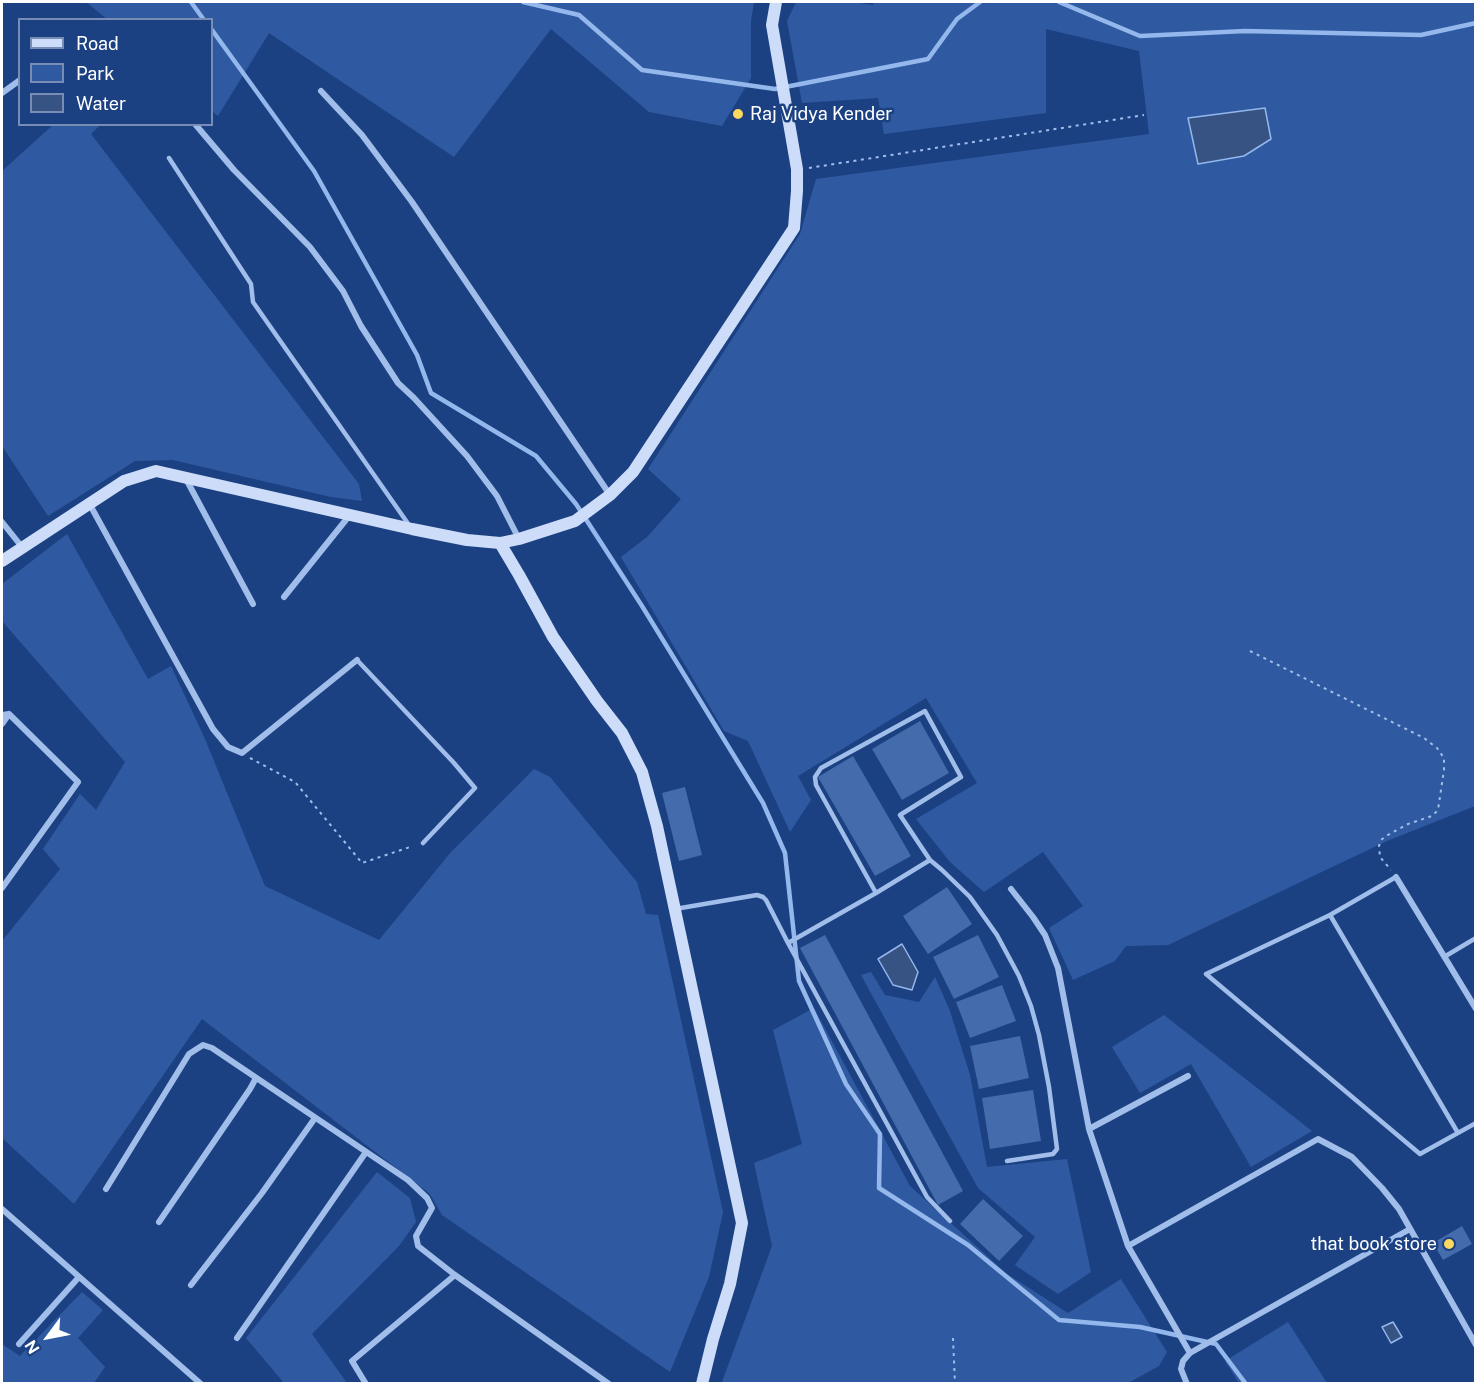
<!DOCTYPE html>
<html>
<head>
<meta charset="utf-8">
<style>
	body { margin:0 }
	#map { position:relative; width:1477px; height:1385px; overflow:hidden; background:#1c4183; font-family:"Public Sans",sans-serif }
	canvas { display:block }
	.frame { position:absolute; inset:0; border:3px solid #fff; pointer-events:none }
	.legend { position:absolute; left:18px; top:18px; width:195px; height:108px; box-sizing:border-box; background:#1c4183; border:2px solid #778db5; margin:0; padding:8px 10px; list-style:none; font-size:18px; color:#fff }
	.legend li { display:flex; align-items:center; gap:12px; height:30px }
	.legend b { width:30px; border:2px solid #778db5 }
	.north { position:absolute; left:18px; top:1307px; width:60px; height:60px; -webkit-text-stroke:4px #1c4183; paint-order:stroke; rotate:238deg; font-size:16px; font-weight:700; line-height:24px; text-align:center; color:#fff }
	.north::after { content:''; display:block; margin:auto; width:21px; height:27px; background:#fff; clip-path:polygon(50% 0,100% 100%,50% 72%,0 100%) }
</style>
</head>
<body>
<div id="map">
<canvas width="1477" height="1385"></canvas>
<div class="frame"></div>
<ul class="legend">
<li><b style="height:8px;background:#cddcf8"></b>Road</li>
<li><b style="height:16px;background:#2f5aa1"></b>Park</li>
<li><b style="height:16px;background:#375384"></b>Water</li>
</ul>
<div class="north">N</div>
</div>
<script>
const c = document.querySelector('canvas').getContext('2d');
c.lineJoin = 'round';
function fill(path, color) {
  c.fillStyle = color;
  c.fill(path, 'evenodd');
}
function shape(rows) {
  const path = new Path2D();
  for (const r of rows) {
    path.moveTo(r[0], r[1]);
    for (let i = 2; i < r.length; i += 2) path.lineTo(r[i], r[i + 1]);
  }
  return path;
}
function strokePath(path, color, width, dash) {
  c.strokeStyle = color;
  c.lineWidth = width;
  c.lineCap = dash ? 'butt' : 'round';
  c.setLineDash(dash || []);
  c.stroke(path);
}
function label(font, color, halo, rows, align = 'center') {
  c.font = font + ' "Public Sans",sans-serif';
  c.lineWidth = 5;
  c.setLineDash([]);
  c.textBaseline = 'middle';
  c.strokeStyle = halo;
  c.fillStyle = color;
  for (const [text, x, y, turn = 0] of rows) {
    c.save();
    c.translate(x, y);
    c.rotate((+turn || 0) * Math.PI / 180);
    c.textAlign = isNaN(turn) ? turn : align;
    if (halo) c.strokeText(text, 0, 0);
    c.fillText(text, 0, 0);
    c.restore();
  }
}
fill(shape([
	[86,2,754,2,751,21,751,78,722,126,649,112,551,29,454,157,269,33,218,116,212,111,212,20,107,19],
	[796,2,852,2,873,5,874,2,1475,2,1475,806,1387,841,1168,945,1126,946,1115,961,1073,980,1049,928,1083,906,1043,852,984,892,950,862,916,819,977,783,926,698,798,776,811,800,790,832,748,741,724,731,621,557,647,537,681,499,648,469,800,234,816,179,1149,134,1139,51,1046,29,1046,113,884,134,878,98,802,103,787,21],
	[54,124,100,125,91,134,359,484,362,501,331,497,173,460,135,461,48,516,2,446,2,171],
	[67,534,148,679,171,666,205,739,265,886,379,940,451,852,534,769,550,777,637,882,646,914,658,915,723,1212,709,1277,670,1372,442,1215,430,1194,202,1019,74,1204,2,1138,2,941,60,869,43,849,80,794,96,810,125,762,2,621,2,584],
	[871,972,885,995,919,1002,935,977,950,1011,970,1075,987,1167,1067,1159,1091,1272,1058,1294,1015,1265,1035,1237,978,1188,861,975],
	[814,1008,910,1186,1007,1274,1068,1313,1121,1279,1167,1352,1159,1366,1128,1383,725,1384,722,1382,772,1246,754,1163,802,1144,773,1030],
	[1164,1015,1312,1131,1251,1167,1191,1064,1140,1093,1112,1047],
	[377,1172,410,1198,416,1222,399,1246,312,1334,347,1383,284,1383,246,1338],
	[82,1292,103,1310,78,1338,105,1367,94,1383,2,1383,2,1344,20,1356],
	[1288,1322,1327,1383,1239,1383,1225,1361]
]), '#2f5aa1');
const water = shape([
	[1265,108,1271,139,1244,156,1198,164,1188,118,1265,108],
	[902,944,918,972,912,990,893,985,878,959,902,944],
	[1393,1322,1402,1337,1391,1343,1382,1327,1393,1322]
]);
fill(water, '#375384');
strokePath(water, '#94b7ec', 1.5);
strokePath(shape([
	[191,2,204,20],
	[523,2,579,15,642,70,775,89,928,59,957,19,980,2],
	[1059,2,1140,36,1245,31,1421,35,1476,23],
	[212,30,314,171,417,355,431,393,536,456,576,504,642,606,763,803,785,853,799,981,846,1084,880,1134,879,1188,968,1245,1059,1320,1140,1327,1216,1344,1246,1384]
]), '#94b7ec', 4.5);
fill(shape([
	[920,721,949,773,902,800,872,749],
	[853,756,911,856,875,876,818,777],
	[685,787,702,855,679,861,662,793],
	[947,887,972,924,928,954,903,916],
	[825,935,963,1191,938,1205,800,948],
	[978,935,999,977,954,999,933,957],
	[1002,985,1016,1021,970,1038,956,1002],
	[1020,1036,1029,1078,979,1089,970,1046],
	[1033,1090,1041,1141,990,1149,982,1098],
	[983,1199,1023,1236,999,1261,960,1224],
	[1462,1226,1472,1244,1443,1260,1433,1243]
]), '#446bac');
strokePath(shape([
	[809,168,1144,115],
	[1250,651,1424,738,1437,748,1444,758,1444,770,1438,810,1432,816,1408,824,1386,836,1381,840,1379,846,1380,857,1391,870],
	[250,758,295,782,362,863,413,846],
	[953,1338,955,1384]
]), '#a1bdea', 2, [3, 4.5]);
strokePath(shape([
	[169,158,251,284,253,302,409,525],
	[357,660,454,763,475,788,423,843],
	[930,860,942,870,970,897,997,935,1019,976,1031,1006,1039,1035,1049,1087,1057,1149,1053,1154,1007,1161],
	[1396,877,1330,915,1206,974,1420,1154,1476,1123],
	[675,909,757,895,763,897,766,900,788,943,876,893,930,860,900,815,961,777,925,711,821,768,815,777,816,785,876,893],
	[1330,915,1458,1133],
	[788,943,927,1197,950,1221],
	[1444,957,1476,938]
]), '#a1bdea', 4.5);
strokePath(shape([
	[321,91,362,135,412,202,610,495],
	[2,93,20,80],
	[195,124,234,170,310,247,343,291,361,326,398,383,414,398,467,456,497,496,519,539],
	[186,479,253,604],
	[89,503,213,729,228,747,242,753,357,660],
	[2,522,22,547],
	[284,597,349,516],
	[2,715,9,714,78,782,2,888],
	[2,724,9,714],
	[1396,877,1476,1009],
	[1011,889,1033,917,1045,935,1058,968,1089,1129,1128,1246,1190,1353],
	[1089,1129,1188,1076],
	[106,1189,189,1054,203,1045,212,1048,408,1180,427,1198,432,1208,416,1236,418,1246,455,1275,609,1384],
	[2,1209,201,1384],
	[159,1222,250,1089,256,1078],
	[1128,1246,1318,1139,1352,1157,1382,1188,1399,1209,1476,1345],
	[191,1285,262,1193,315,1118],
	[237,1338,366,1152],
	[19,1344,79,1277],
	[366,1384,352,1361,455,1275],
	[1187,1384,1181,1369,1183,1361,1190,1353,1410,1229]
]), '#a1bdea', 6);
strokePath(shape([
	[500,543,519,575,553,637,597,701,622,733,642,772,657,826,742,1223,730,1284,713,1339,702,1384],
	[2,561,124,481,156,471,412,529,467,540,500,543,519,539,575,521,610,495,633,472,794,228,797,191,797,169,772,25,776,2]
]), '#cddcf8', 12);
for (const [x, y, r, color] of [
	[738,114,6,"#fbd95e"],
	[1449,1244,6,"#fbd95e"]
]) {
  const dot = new Path2D();
  dot.arc(x, y, r, 0, 2 * Math.PI);
  c.fillStyle = color;
  c.fill(dot);
  strokePath(dot, '#1c4183', 2);
}
label('18px', '#fff', '#1c4183', [
	["Raj Vidya Kender",750,114],
	["that book store",1437,1244,"right"]
], 'left');
</script>
</body>
</html>
